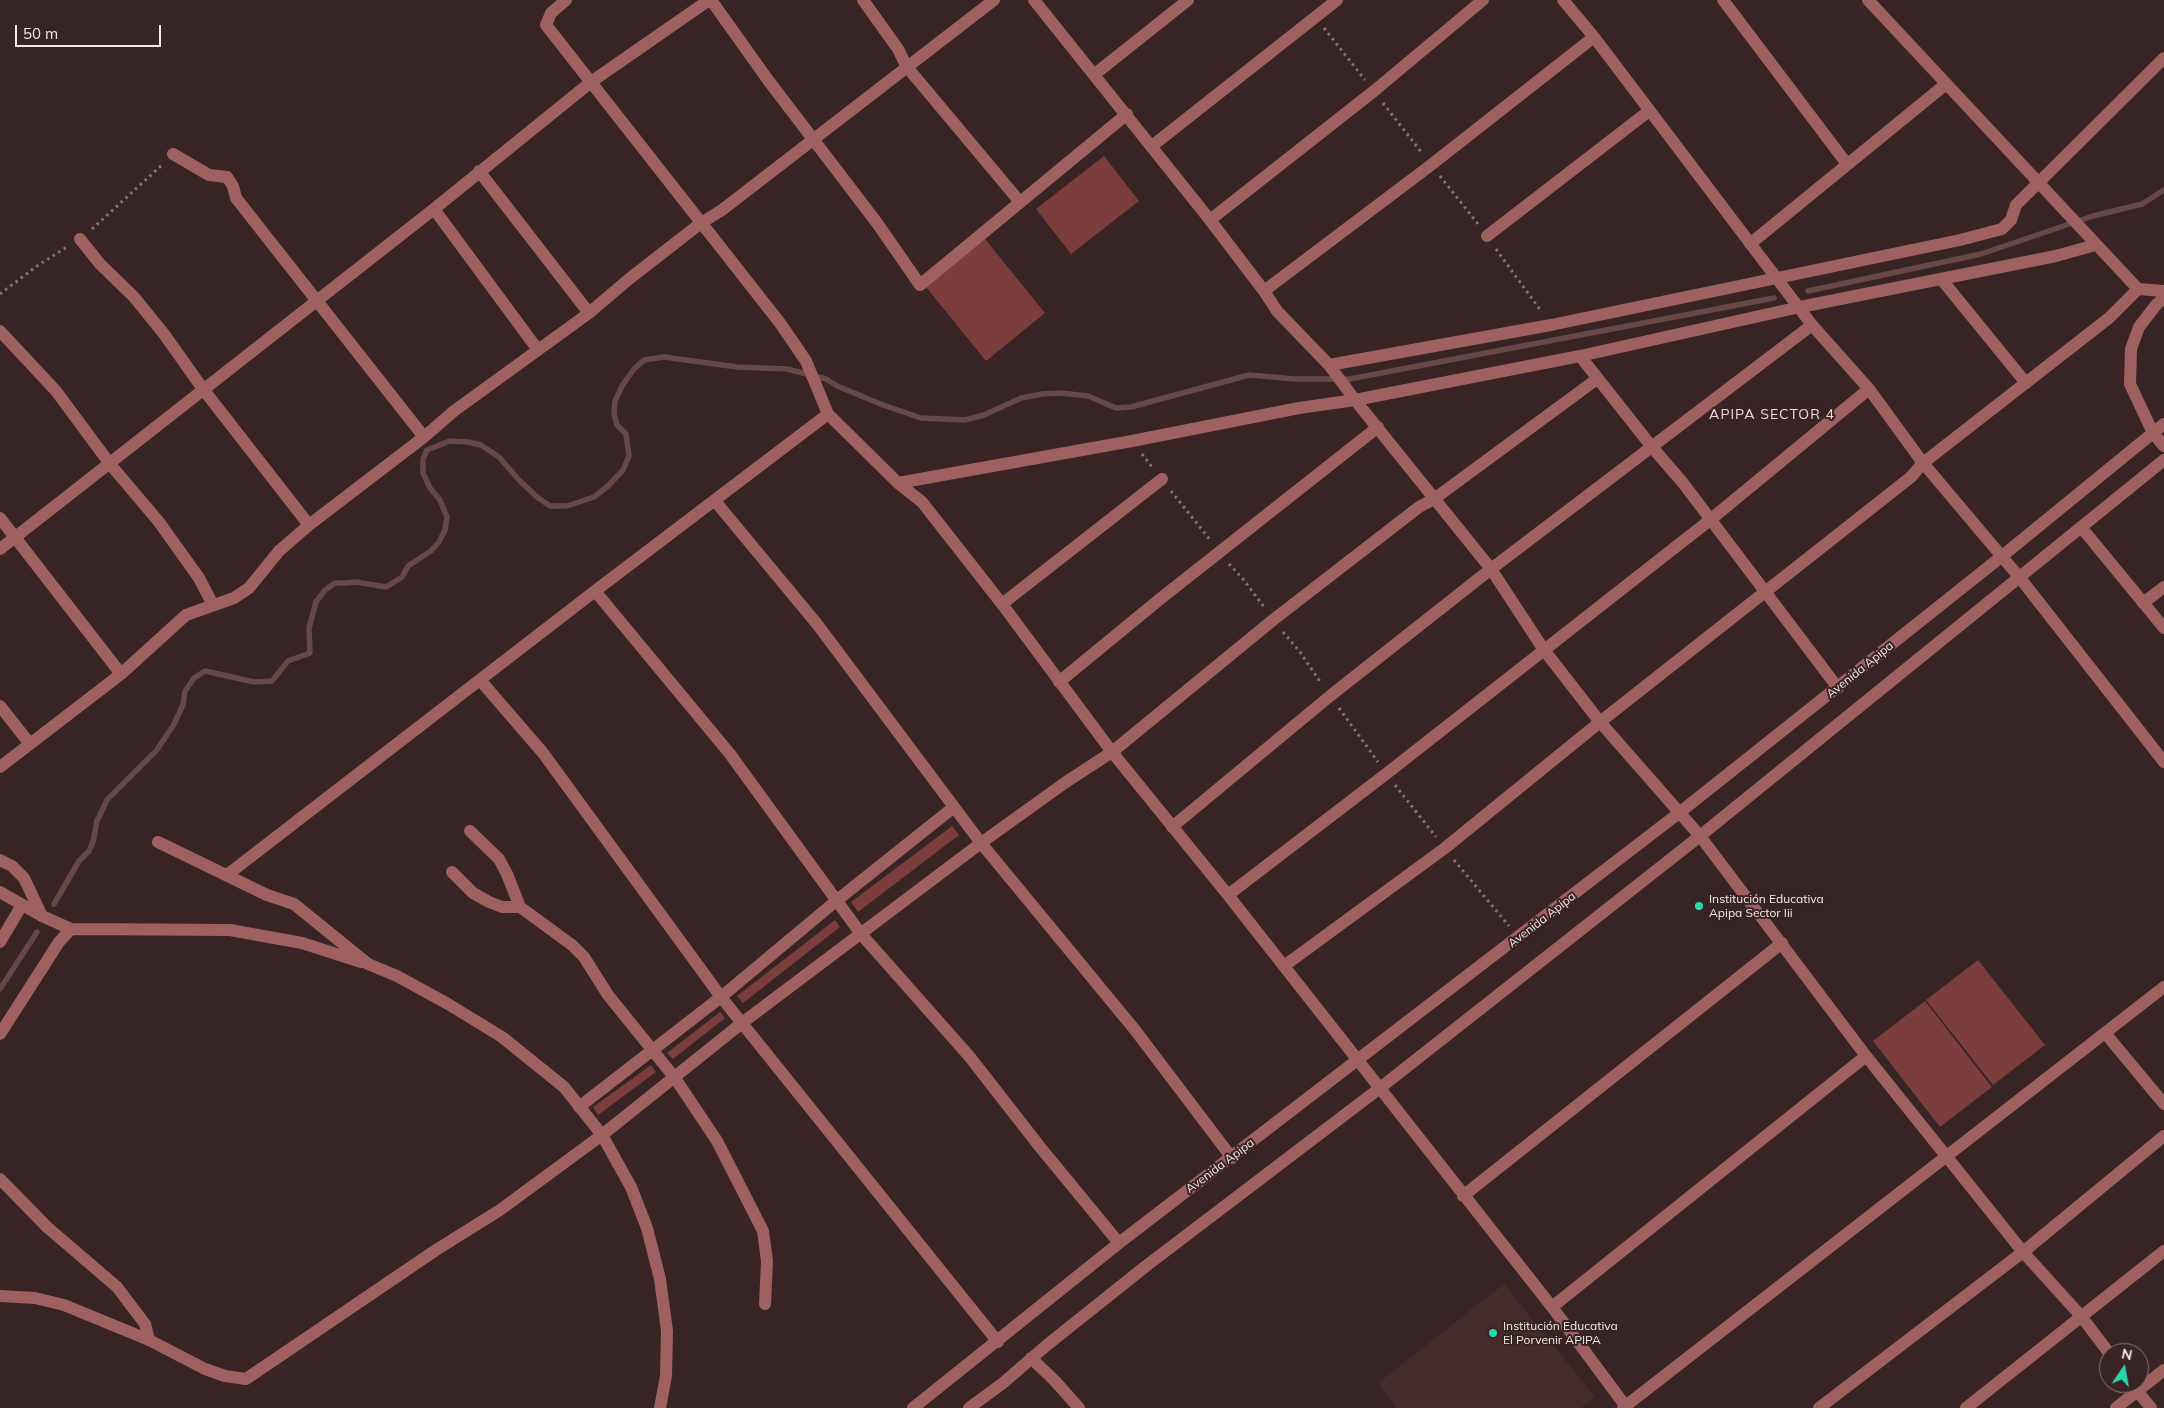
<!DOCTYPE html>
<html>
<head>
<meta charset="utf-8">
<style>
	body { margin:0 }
	#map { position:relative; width:2164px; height:1408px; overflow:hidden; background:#382424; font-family:Mulish,sans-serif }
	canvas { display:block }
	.north { position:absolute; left:2099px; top:1343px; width:50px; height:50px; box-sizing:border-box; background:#382424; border:1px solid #847372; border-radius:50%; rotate:12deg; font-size:14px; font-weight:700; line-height:20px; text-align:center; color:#f7e9e8 }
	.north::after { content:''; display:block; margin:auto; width:18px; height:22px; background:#2cd5ab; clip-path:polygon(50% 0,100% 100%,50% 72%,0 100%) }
	.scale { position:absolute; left:15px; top:25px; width:146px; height:22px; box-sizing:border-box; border:2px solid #f7e9e8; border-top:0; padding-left:6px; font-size:15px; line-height:18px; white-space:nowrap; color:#f7e9e8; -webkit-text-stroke:4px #382424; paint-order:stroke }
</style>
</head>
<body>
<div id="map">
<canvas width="2164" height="1408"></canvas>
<div class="north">N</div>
<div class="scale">50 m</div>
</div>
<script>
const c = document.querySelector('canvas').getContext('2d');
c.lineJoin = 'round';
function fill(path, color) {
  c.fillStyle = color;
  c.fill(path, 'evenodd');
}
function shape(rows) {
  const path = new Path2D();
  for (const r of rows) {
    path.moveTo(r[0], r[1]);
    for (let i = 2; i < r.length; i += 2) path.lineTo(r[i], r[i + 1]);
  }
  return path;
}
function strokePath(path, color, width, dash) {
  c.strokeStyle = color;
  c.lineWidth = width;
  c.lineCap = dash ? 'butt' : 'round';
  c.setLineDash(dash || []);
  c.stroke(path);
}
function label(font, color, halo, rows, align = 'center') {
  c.font = font + ' Mulish,sans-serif';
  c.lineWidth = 4;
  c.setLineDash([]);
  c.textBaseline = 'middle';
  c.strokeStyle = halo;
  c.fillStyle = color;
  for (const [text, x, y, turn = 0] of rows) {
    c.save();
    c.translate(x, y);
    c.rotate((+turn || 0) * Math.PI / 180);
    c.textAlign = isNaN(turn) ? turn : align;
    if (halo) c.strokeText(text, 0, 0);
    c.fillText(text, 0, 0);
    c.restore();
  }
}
fill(shape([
	[1504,1284,1595,1397,1581,1408,1397,1408,1378,1383]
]), '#462b2b');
fill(shape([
	[1104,156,1139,201,1071,254,1036,209],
	[985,239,1045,313,986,361,926,287],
	[952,826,959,835,858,912,851,902],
	[835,920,840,927,743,1003,737,996],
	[1978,960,2045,1045,1993,1085,1926,1000],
	[1925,1001,1992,1087,1940,1127,1873,1041],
	[720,1012,725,1018,673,1059,667,1053],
	[651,1065,656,1072,598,1115,593,1107]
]), '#7c3d3d');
strokePath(shape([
	[1808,291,1981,254,2093,216,2142,204,2164,190],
	[54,904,79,861,89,851,93,842,97,821,107,800,156,751,173,726,183,705,185,691,194,678,205,671,254,682,272,681,288,661,310,653,309,628,316,602,325,590,335,583,345,583,356,582,386,587,402,577,408,566,431,551,439,542,445,530,447,517,440,500,430,488,423,473,423,459,427,450,450,441,468,442,481,445,499,457,519,480,537,497,550,506,567,506,594,497,608,486,623,470,629,456,626,434,617,425,614,414,615,401,622,386,634,369,644,360,664,357,737,367,787,369,826,379,837,386,883,405,921,418,965,420,984,415,1021,398,1042,394,1060,393,1088,396,1116,408,1131,407,1249,375,1295,379,1350,379,1774,298],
	[0,989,37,932]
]), '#684749', 5.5);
strokePath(shape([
	[1324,28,1365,80],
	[1383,103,1422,153],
	[1440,176,1478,224],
	[92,229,163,164],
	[1496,249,1541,311],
	[0,294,37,266,67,247],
	[1142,454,1152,467],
	[1171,491,1211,541],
	[1229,564,1243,579,1264,607],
	[1283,632,1300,652,1321,683],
	[1339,708,1378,762],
	[1395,785,1436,837],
	[1454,860,1509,926]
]), '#857373', 3, [2.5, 4]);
strokePath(shape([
	[566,0,551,13,546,25,780,323,806,361,828,414,898,483,922,502,1002,604,1112,752,1228,895,1552,1307,1627,1408],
	[711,0,768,80,877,223,920,285,1127,114],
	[863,0,898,49,907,67,1020,202],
	[1034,0,1210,220,1264,291,1277,311,1329,365,1355,400,1491,569,1544,650,1600,722,1700,836,1866,1056,2023,1252,2081,1316,2109,1353],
	[1563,0,1594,37,1812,325,1869,389,1923,463,2020,578,2164,762],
	[1723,0,1847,164],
	[1868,0,2138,289,2164,291],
	[1095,74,1188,0],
	[1152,146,1337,0],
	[173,154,209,175,227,177,233,186,236,198,424,437],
	[479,171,589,313],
	[434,209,538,350],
	[1210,220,1374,91,1483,0],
	[1487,236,1649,111],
	[80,239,100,264,134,297,164,334,203,389,309,525],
	[1750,244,1946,84],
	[1942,280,2026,383],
	[1264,291,1431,165,1594,37],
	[2164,298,2156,305,2139,327,2131,349,2130,384,2153,433,2164,446],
	[0,331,56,391,110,464,159,522,199,578,213,605],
	[1580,356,1652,447,1683,483,1838,688],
	[1329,365,1551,325,1960,240,2002,229,2011,220,2016,205,2164,58],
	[898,483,1132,441,1299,408,1355,400,1580,356,1800,307,2056,256,2095,245],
	[715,501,817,624,981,843,1135,1030,1232,1158],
	[0,518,121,674],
	[2081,527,2164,628],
	[0,549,434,209,591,82,709,0],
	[595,591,730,754,861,934,969,1056,1040,1147,1119,1243],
	[2143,603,2164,587],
	[1002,604,1162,479],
	[480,680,543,753,721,997,998,1342],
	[1059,682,1160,599,1378,427],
	[0,706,30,744],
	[0,767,121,674,186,615,234,598,249,588,279,551,309,525,424,437,454,411,589,313,629,279,701,223,722,210,994,0],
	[1172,827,1330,696,1491,569,1812,325],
	[470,831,499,859,507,874,520,907,572,945,584,957,608,995,675,1078,717,1141,763,1231,767,1261,765,1304],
	[158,842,267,895,294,904,368,964,397,976,448,1004,502,1037,564,1087,602,1135,631,1187,647,1228,660,1279,667,1331,666,1376,660,1408],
	[0,860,12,866,24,878,42,916],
	[452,872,473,893,489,902,502,907,520,907],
	[227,875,595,591,828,414],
	[0,892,42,916,71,929,230,930,302,943,361,962],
	[1228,895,1386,774,1710,520,1869,389],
	[0,942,22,905],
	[1284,966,1445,848,1600,722,1911,477,1923,463,2109,318,2138,289],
	[2105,1033,2164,1104],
	[0,1034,59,942,71,929],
	[579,1107,721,997,836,901,954,807],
	[0,1179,47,1227,117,1287,145,1324,149,1340],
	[1463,1196,1782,943],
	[0,1296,35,1298,64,1305,149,1340,205,1369,225,1376,246,1379,436,1250,500,1210,602,1135,742,1023,981,843,1066,782,1112,752,1273,620,1419,507,1434,499,1597,379],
	[1552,1307,1866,1056],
	[1031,1358,1055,1381,1079,1408],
	[2131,1383,2151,1408],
	[913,1408,1119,1243,1679,813,2001,557,2164,424],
	[969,1408,1003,1383,1047,1345,1146,1266,1380,1088,1700,836,2164,460],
	[1623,1408,2164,987],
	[1819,1408,2023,1252,2164,1136],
	[1966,1408,2164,1251],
	[2116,1408,2164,1370]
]), '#9e6160', 12);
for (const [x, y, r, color] of [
	[1699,906,5,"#2cd5ab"],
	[1493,1333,5,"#2cd5ab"]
]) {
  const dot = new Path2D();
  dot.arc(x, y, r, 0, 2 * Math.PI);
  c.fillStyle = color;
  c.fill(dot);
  strokePath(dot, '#382424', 2);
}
label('12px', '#f7e9e8', '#382424', [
	["Avenida Apipa",1860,670,-39],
	["Avenida Apipa",1542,920,-38],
	["Avenida Apipa",1220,1166,-37]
]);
label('12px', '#f7e9e8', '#382424', [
	["Institución Educativa",1709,899],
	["Apipa Sector Iii",1709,913],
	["Institución Educativa",1503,1326],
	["El Porvenir APIPA",1503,1340]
], 'left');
c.letterSpacing = '1px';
label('14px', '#f3d8d6', '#382424', [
	["APIPA SECTOR 4",1772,415]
]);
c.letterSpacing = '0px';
</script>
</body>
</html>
